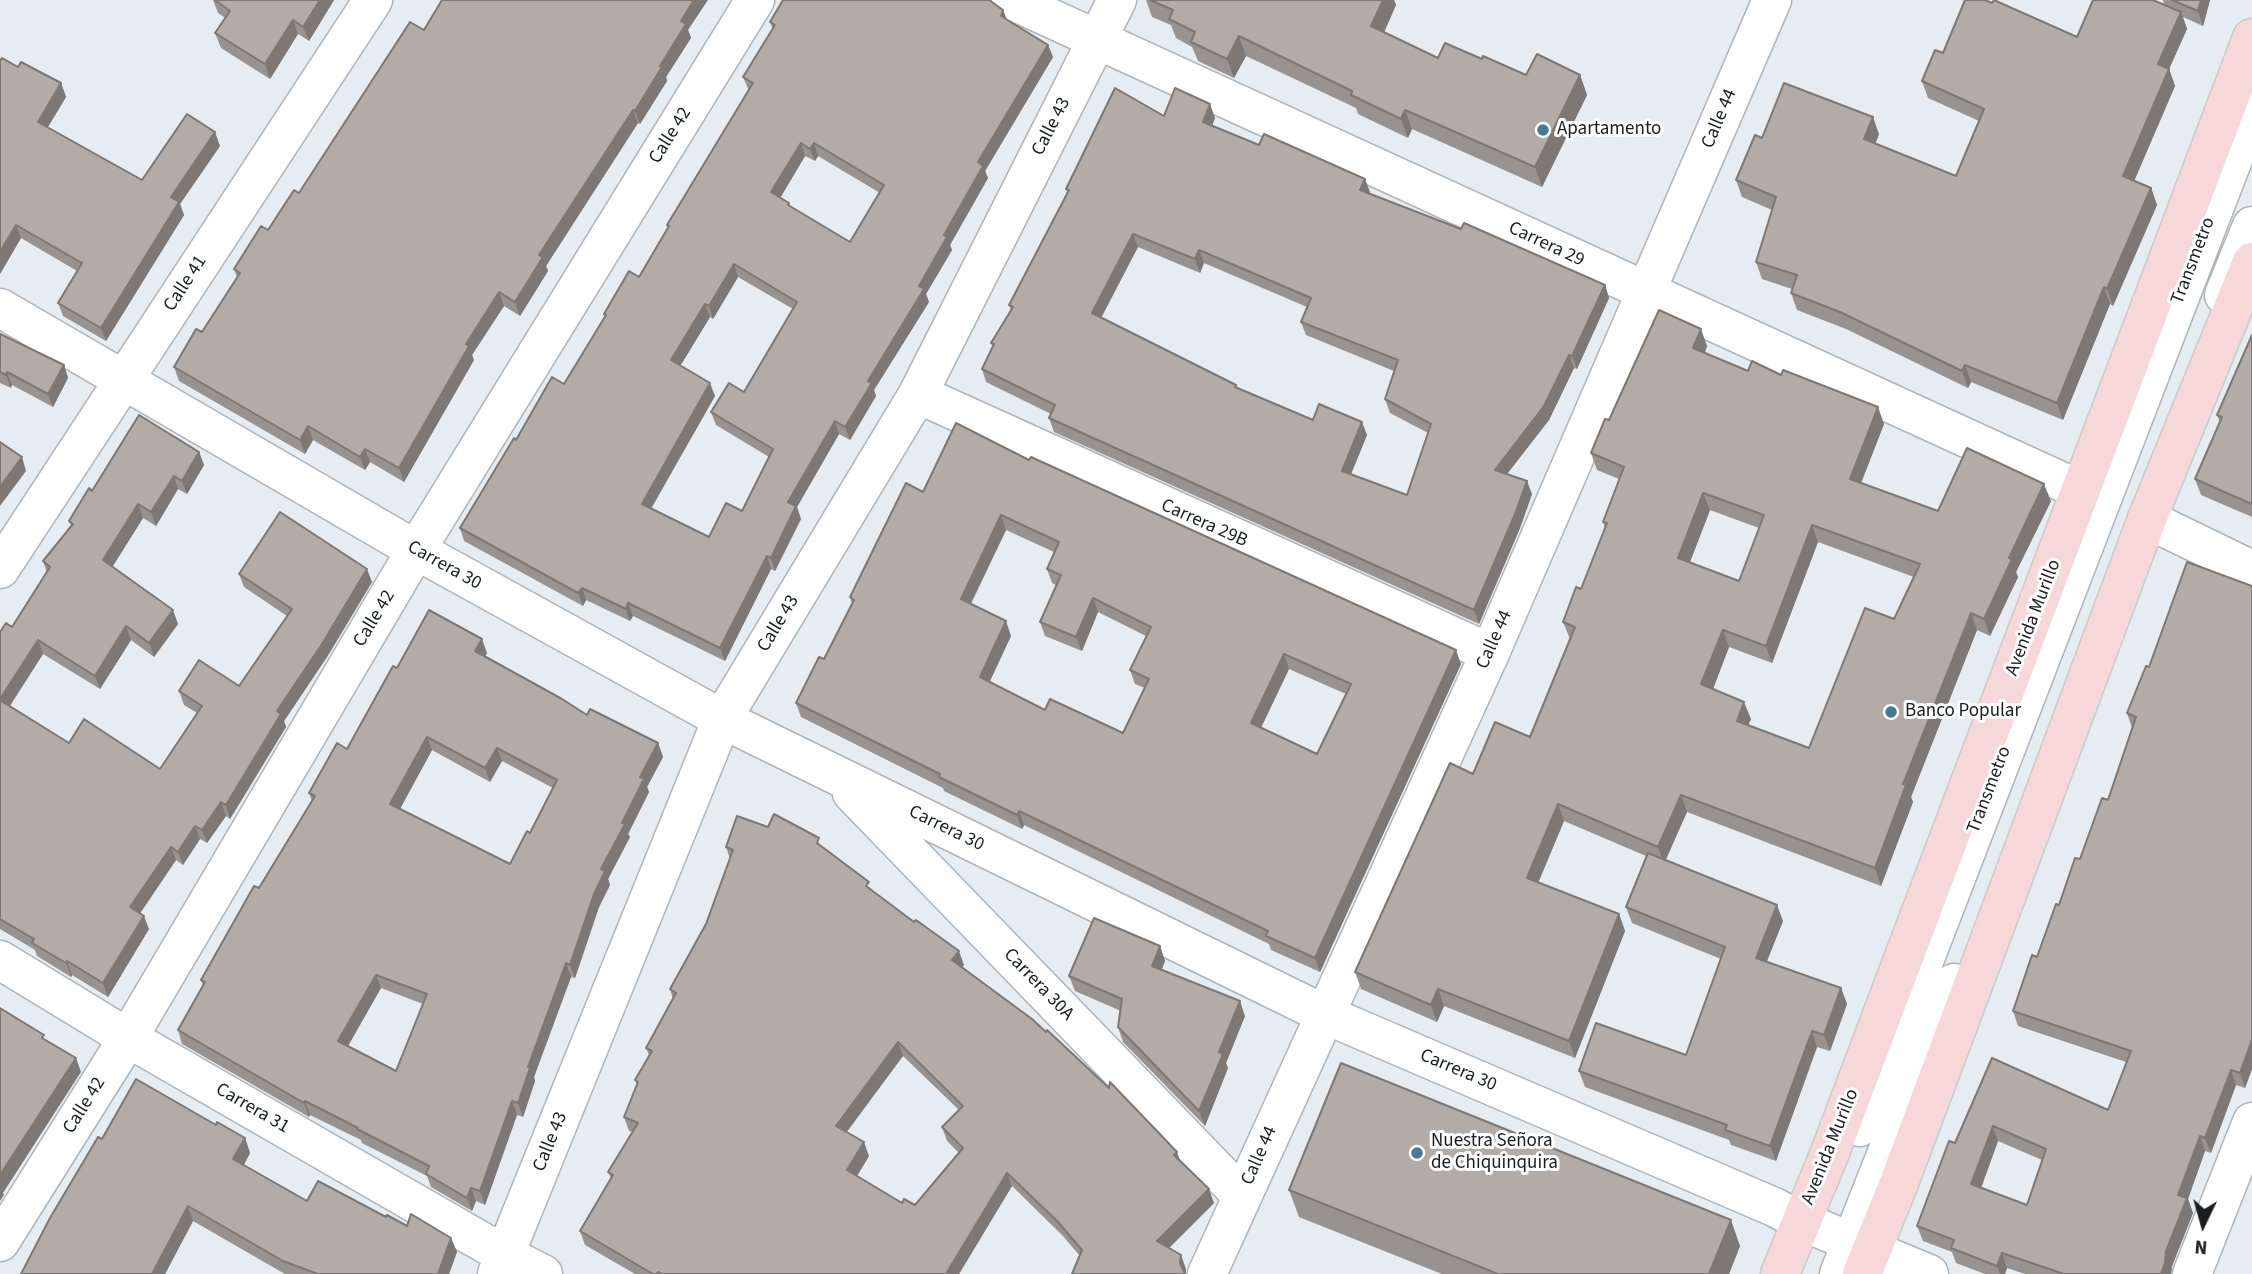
<!DOCTYPE html>
<html>
<head>
<meta charset="utf-8">
<style>
	body { margin:0 }
	#map { position:relative; width:2252px; height:1274px; overflow:hidden; background:#e5ecf2; font-family:"Source Sans 3",sans-serif }
	canvas { display:block }
	.north { position:absolute; left:2168px; top:1190px; width:70px; height:70px; -webkit-text-stroke:5px #fff; paint-order:stroke; rotate:185deg; font-size:19px; font-weight:700; line-height:28px; text-align:center; color:#1a1d1f }
	.north::after { content:''; display:block; margin:auto; width:24px; height:32px; background:#1a1d1f; clip-path:polygon(50% 0,100% 100%,50% 72%,0 100%) }
</style>
</head>
<body>
<div id="map">
<canvas width="2252" height="1274"></canvas>
<div class="north">N</div>
</div>
<script>
const c = document.querySelector('canvas').getContext('2d');
c.lineJoin = 'round';
function shape(rows) {
  const path = new Path2D();
  for (const r of rows) {
    path.moveTo(r[0], r[1]);
    for (let i = 2; i < r.length; i += 2) path.lineTo(r[i], r[i + 1]);
  }
  return path;
}
function strokePath(path, color, width, dash) {
  c.strokeStyle = color;
  c.lineWidth = width;
  c.lineCap = dash ? 'butt' : 'round';
  c.setLineDash(dash || []);
  c.stroke(path);
}
function fill(path, color) {
  c.fillStyle = color;
  c.fill(path, 'evenodd');
}
function label(font, color, halo, rows, align = 'center') {
  c.font = font + ' "Source Sans 3",sans-serif';
  c.lineWidth = 6;
  c.setLineDash([]);
  c.textBaseline = 'middle';
  c.strokeStyle = halo;
  c.fillStyle = color;
  for (const [text, x, y, turn = 0] of rows) {
    c.save();
    c.translate(x, y);
    c.rotate((+turn || 0) * Math.PI / 180);
    c.textAlign = isNaN(turn) ? turn : align;
    if (halo) c.strokeText(text, 0, 0);
    c.fillText(text, 0, 0);
    c.restore();
  }
}
const minor = shape([
	[1011,0,2082,491],
	[2224,295,2252,226],
	[0,308,416,550,722,719,1324,1014,1774,1207,1801,1221,1929,1274],
	[918,394,1490,653],
	[2147,519,2252,570],
	[0,569,373,0],
	[852,793,1242,1196],
	[0,960,128,1038,505,1255,543,1274],
	[1860,1127,2252,110],
	[0,1242,128,1038,416,550,755,0],
	[497,1274,722,719,918,394,1117,0],
	[1207,1274,1490,653,1772,0],
	[1839,1274,1954,983],
	[2192,1274,2252,1122]
]);
const major = shape([
	[1780,1274,1829,1155,2252,38],
	[1862,1274,1899,1183,2147,519,2252,262]
]);
strokePath(minor, '#aeb4ba', 41);
strokePath(major, '#c8c9c9', 41);
strokePath(minor, '#fff', 38);
strokePath(major, '#f6d8d9', 38);
fill(shape([
	[213,0,334,0,309,41,298,34,270,79,221,48,215,33,225,18,218,13],
	[1146,0,1394,0,1396,5,1384,32,1438,58,1482,59,1526,75,1580,75,1587,95,1542,187,1412,129,1408,138,1358,114,1356,108,1246,56,1234,78,1198,61,1192,47,1176,38,1171,25,1152,17],
	[2163,0,2210,0,2203,26,2183,17,2187,29,2169,69,2175,86,2134,181,2151,188,2157,205,2113,306,2110,304,2063,420,1971,382,1968,388,1846,329,1797,310,1791,293,1792,289,1762,279,1756,262,1772,210,1742,197,1736,180,1762,138,1879,134,1875,144,1956,176,1979,121,1928,98,1922,81,1943,53,2077,37,2164,5],
	[1003,10,1007,20,1048,45,1053,57,985,171,988,178,950,245,952,250,926,294,929,302,874,390,876,396,850,440,839,434,797,507,801,519,775,571,771,569,725,661,633,616,630,621,586,600,583,606,464,541,460,528,516,440,564,384,605,316,604,314,639,277,668,228,667,225,749,91,743,77,773,30,770,22],
	[805,156,815,161,818,156,880,193,850,242,790,206,789,203,780,198],
	[738,277,793,309,744,392,711,412,716,425,769,457,742,511,709,537,651,509,715,396,680,366,710,317,713,319],
	[424,30,688,30,691,38,666,77,667,81,640,124,638,123,546,266,548,271,520,316,504,306,472,355,474,360,404,482,370,462,365,470,313,440,305,454,179,381,174,367,202,332,237,277,234,269,268,230,299,193],
	[18,67,61,83,66,97,48,127,142,180,220,146,180,204,184,215,106,341,63,316,58,303,77,271,21,238,0,274],
	[1164,116,1215,118,1212,126,1370,192,1369,194,1605,285,1609,298,1577,369,1574,368,1549,420,1507,474,1532,494,1520,528,1479,624,1054,432,1049,418,1051,414,986,382,982,369,993,347,991,343,1011,310,1009,305,1068,192,1066,189],
	[1138,247,1200,273,1204,263,1307,307,1301,322,1306,335,1394,371,1385,399,1390,413,1428,433,1407,495,1351,474,1367,435,1313,420,1237,388,1236,385,1101,317],
	[0,334,64,365,68,378,53,407,12,385,11,388,0,383],
	[2252,335,2252,517,2201,495,2195,479,2220,422,2217,415],
	[1707,346,1705,353,1884,424,1861,483,1938,511,2051,501,2016,572,2018,577,1990,636,1977,630,1911,797,1913,802,1881,886,1687,812,1665,860,1783,921,1766,962,1841,988,1847,1004,1830,1051,1817,1047,1776,1161,1731,1145,1729,1140,1585,1087,1579,1071,1686,1055,1721,959,1632,923,1626,907,1646,856,1564,821,1538,883,1619,914,1625,931,1575,1058,1444,1006,1437,1022,1361,989,1355,972,1473,774,1530,737,1570,639,1563,622,1581,589,1605,528,1603,522,1619,479,1597,470,1591,453,1609,420],
	[1710,510,1759,528,1739,581,1690,562],
	[1818,542,1914,577,1894,619,1809,748,1748,725,1751,719,1713,689,1729,647,1772,663],
	[199,452,204,465,187,494,178,489,156,526,143,518,112,567,178,624,154,657,131,640,100,689,43,654,10,706,69,743,160,769,197,713,184,705,179,691,239,686,287,616,244,587,239,574,372,582,327,657,284,721,286,727,230,819,226,816,207,843,200,839,183,865,176,860,140,913,149,929,108,997,72,975,71,977,37,956,35,950,0,929,0,632,12,627,47,573,43,561,71,526,69,521,92,491],
	[1029,460,1461,664,1320,972,1271,950,1269,944,1080,852,1024,825,1022,829,944,791,943,788,801,717,796,703,824,659,852,604,850,597,923,492],
	[1006,530,1054,552,1047,569,1052,583,1056,585,1040,622,1045,636,1082,651,1098,612,1146,636,1130,670,1135,684,1145,688,1123,733,1045,710,989,682,1011,636,971,604],
	[1289,669,1346,694,1317,754,1261,728],
	[2252,586,2252,1069,2245,1088,2236,1085,2211,1153,2205,1151,2188,1199,2193,1213,2172,1266,2171,1274,2025,1274,2007,1268,2005,1274,1985,1274,1956,1263,1952,1252,1923,1241,1917,1226,1992,1058,2108,1110,2126,1062,2018,1026,2013,1011,2059,905,2108,800,2132,728,2127,713,2149,667],
	[1998,1141,2042,1160,2027,1205,1981,1188],
	[487,653,485,656,587,715,658,743,663,757,647,787,649,792,628,834,630,837,608,879,610,885,599,907,575,978,571,977,534,1077,535,1081,523,1117,517,1115,485,1205,476,1201,472,1211,431,1187,427,1176,362,1143,361,1140,310,1115,309,1117,182,1044,178,1030,203,985,201,980,312,801,309,793,347,749,397,668],
	[432,750,490,782,502,761,553,788,530,833,510,864,400,809],
	[381,988,423,1004,396,1071,347,1046],
	[726,847,823,848,872,890,964,965,962,967,1181,1162,1214,1203,1169,1248,1186,1269,1080,1256,1062,1235,1012,1186,959,1274,635,1274,585,1245,580,1231,611,1178,608,1172,633,1132,629,1131,624,1117,637,1085,635,1080,649,1055,646,1048,673,999,670,989,706,924,730,859],
	[903,1056,959,1110,942,1127,947,1141,959,1153,915,1205,902,1203,857,1176,869,1156,847,1132],
	[1160,946,1165,961,1162,969,1245,1016,1226,1063,1228,1068,1205,1126,1123,1042,1118,1027,1121,1011,1075,991,1069,976],
	[216,1125,245,1138,250,1153,244,1165,307,1201,386,1217,407,1226,451,1238,457,1252,449,1274,285,1274,193,1221,165,1274,21,1274,102,1139],
	[1289,1190,1740,1246,1729,1274,1442,1274,1299,1217]
]), '#99938f');
fill(shape([
	[320,0,334,0,309,41,303,27],
	[694,0,708,0,688,30,691,38,666,77,667,81,640,124,635,111,660,66,681,21],
	[1383,0,1394,0,1396,5,1378,46,1371,26],
	[2201,0,2210,0,2203,26,2198,11],
	[1003,10,1008,23,1001,16],
	[2181,12,2187,29,2169,69,2175,86,2129,193,2123,176,2158,64],
	[293,20,298,34,270,79,265,64],
	[1239,36,1246,56,1234,78,1227,59],
	[1048,45,1053,57,985,171,988,178,950,245,952,250,926,294,929,302,874,390,876,396,850,440,845,427,868,381,919,286,944,235,978,162],
	[1580,75,1587,95,1542,187,1535,167],
	[61,83,66,97,43,135,38,122],
	[1210,104,1215,118,1208,135,1203,122],
	[633,110,638,123,546,266,548,271,520,316,515,302,539,255],
	[1405,110,1412,129,1408,138,1401,119],
	[1873,117,1879,134,1871,156,1864,139],
	[215,132,220,146,180,204,184,215,106,341,101,328,171,197],
	[801,143,805,156,776,205,771,192],
	[814,143,818,156,815,161,810,149],
	[1365,179,1370,192,1365,203,1360,190],
	[2151,188,2157,205,2113,306,2107,289],
	[16,225,21,238,0,274,0,252],
	[1133,234,1138,247,1097,326,1092,313],
	[1199,250,1204,263,1200,273,1195,259],
	[734,264,738,277,713,319,709,306],
	[1605,285,1609,298,1577,369,1572,356],
	[2104,287,2110,304,2063,420,2057,403],
	[499,292,504,306,472,355,474,360,404,482,399,468,466,344],
	[705,304,710,317,676,373,671,360],
	[1701,329,1707,346,1699,365,1693,348],
	[1569,355,1574,368,1549,420,1500,483,1495,470],
	[64,365,68,378,53,407,48,394],
	[1965,365,1971,382,1968,388,1962,371],
	[7,372,12,385,11,388,6,375],
	[710,383,715,396,646,517,642,504],
	[1878,407,1884,424,1856,496,1850,479],
	[835,421,839,434,797,507,801,519,775,571,771,558,788,502],
	[1362,422,1367,435,1347,484,1342,471],
	[308,426,313,440,305,454,300,440],
	[365,449,370,462,365,470,360,457],
	[199,452,204,465,187,494,182,481],
	[22,457,26,471,0,506,0,487],
	[174,476,178,489,156,526,151,512],
	[1527,481,1532,494,1520,528,1479,624,1474,610],
	[2044,484,2051,501,2016,572,2018,577,1990,636,1984,619,2009,558],
	[1703,493,1710,510,1685,575,1678,558],
	[138,504,143,518,108,574,103,560],
	[1001,515,1006,530,966,613,961,599],
	[1812,525,1818,542,1772,663,1766,646],
	[767,556,771,569,725,661,720,648],
	[367,569,372,582,327,657,284,721,286,727,230,819,226,805,277,711],
	[582,588,586,600,583,606,578,593],
	[1093,598,1098,612,1082,651,1076,637],
	[628,603,633,616,630,621,626,609],
	[173,610,178,624,154,657,149,643],
	[1971,613,1977,630,1911,797,1913,802,1881,886,1875,868,1903,784],
	[1006,621,1011,636,985,692,980,677],
	[126,626,131,640,100,689,95,676],
	[1723,630,1729,647,1708,702,1701,684],
	[482,639,487,653,480,665,475,651],
	[38,640,43,654,5,713,0,699],
	[1456,650,1461,664,1320,972,1315,958],
	[1284,654,1289,669,1256,738,1251,723],
	[1744,702,1751,719,1743,738,1737,721],
	[427,737,432,750,395,818,390,804],
	[658,743,663,757,647,787,649,792,628,834,630,837,608,879,610,885,599,907,575,978,570,965,601,869,622,823,640,777],
	[497,748,502,761,490,782,485,768],
	[1681,795,1687,812,1664,864,1658,847],
	[221,802,226,816,207,843,202,830],
	[1558,804,1564,821,1533,895,1527,878],
	[1019,811,1024,825,1022,829,1017,815],
	[195,826,200,839,183,865,178,852],
	[171,847,176,860,135,921,130,907],
	[1777,905,1783,921,1762,974,1756,958],
	[1619,914,1625,931,1575,1058,1569,1041],
	[144,916,149,929,108,997,103,983],
	[1160,946,1165,961,1157,980,1152,966],
	[959,951,964,965,958,974,952,960],
	[67,961,72,975,71,977,66,963],
	[566,963,571,977,534,1077,535,1081,523,1117,518,1103,528,1067],
	[376,975,381,988,343,1055,338,1041],
	[1841,988,1847,1004,1830,1051,1824,1035],
	[1438,989,1444,1006,1437,1022,1431,1005],
	[1240,1001,1245,1016,1226,1063,1228,1068,1205,1126,1199,1111,1219,1052],
	[1812,1031,1817,1047,1776,1161,1770,1146],
	[2252,1040,2252,1069,2245,1088,2240,1073],
	[898,1042,903,1056,841,1139,836,1126],
	[76,1058,81,1072,3,1193,4,1195,0,1201,0,1175],
	[2231,1070,2236,1085,2211,1153,2205,1138],
	[305,1101,310,1115,309,1117,304,1103],
	[512,1101,517,1115,485,1205,480,1191],
	[1993,1126,1998,1141,1977,1199,1971,1184],
	[2200,1136,2205,1151,2188,1199,2193,1213,2172,1266,2171,1274,2161,1274,2178,1195],
	[245,1138,250,1153,239,1173,233,1159],
	[864,1142,869,1156,852,1184,847,1170],
	[1177,1152,1182,1166,1174,1155],
	[1007,1173,1012,1186,959,1274,946,1274],
	[471,1188,476,1201,472,1211,467,1198],
	[1209,1189,1214,1203,1162,1255,1157,1241],
	[188,1206,193,1221,165,1274,152,1274],
	[1731,1220,1740,1246,1729,1274,1709,1274],
	[451,1238,457,1252,449,1274,438,1274],
	[2002,1253,2007,1268,2005,1274,2000,1274,1997,1266],
	[1181,1255,1186,1269,1186,1274,1180,1263]
]), '#7d7874');
const building = shape([
	[215,0,320,0,303,27,293,20,265,64,215,33,230,11,215,0],
	[442,0,694,0,681,21,686,24,660,66,662,67,635,111,633,110,539,255,543,257,515,302,499,292,466,344,469,346,399,468,365,449,360,457,308,426,300,440,174,367,196,329,202,332,240,273,234,269,261,226,268,230,294,190,299,193,410,22,424,30,442,0],
	[783,0,989,0,1003,10,1001,16,1048,45,978,162,983,166,944,235,947,237,919,286,924,289,868,381,872,383,845,427,835,421,788,502,796,506,771,558,767,556,720,648,628,603,626,609,582,588,578,593,460,528,514,438,516,440,552,377,564,384,606,315,604,314,629,271,639,277,669,226,667,225,753,83,743,77,775,25,770,22,783,0],
	[801,143,810,149,814,143,884,185,850,242,788,205,789,203,771,192,801,143],
	[734,264,797,302,744,392,729,383,711,412,773,449,742,511,726,503,709,537,642,504,710,383,671,360,705,304,709,306,734,264],
	[1150,0,1383,0,1371,26,1438,58,1445,43,1482,59,1483,56,1526,75,1537,54,1580,75,1535,167,1405,110,1401,119,1351,95,1352,91,1239,36,1227,59,1191,42,1195,32,1169,19,1173,10,1150,0],
	[1965,0,1985,0,1992,3,1994,0,2077,37,2093,0,2153,0,2181,12,2158,64,2169,69,2123,176,2151,188,2107,289,2104,287,2057,403,1965,365,1962,371,1840,312,1791,293,1797,275,1756,262,1776,197,1736,180,1755,135,1762,138,1784,83,1873,117,1864,139,1956,176,1984,109,1922,81,1935,50,1943,53,1965,0],
	[2172,0,2201,0,2198,11,2172,0],
	[2,58,18,67,21,62,61,83,38,122,142,180,187,114,215,132,171,197,179,202,101,328,58,303,82,263,16,225,0,252,0,61,2,58],
	[1115,88,1164,116,1175,88,1210,104,1203,122,1259,145,1264,134,1365,179,1360,190,1461,229,1464,223,1605,285,1572,356,1569,355,1544,406,1495,470,1527,481,1515,514,1474,610,1049,418,1055,405,982,369,994,344,991,343,1013,307,1009,305,1069,190,1066,189,1115,88],
	[1133,234,1195,259,1199,250,1311,298,1301,322,1398,360,1385,399,1431,424,1407,495,1342,471,1362,422,1319,404,1313,420,1235,387,1236,385,1092,313,1133,234],
	[1659,310,1701,329,1693,348,1748,371,1752,361,1781,375,1783,370,1878,407,1850,479,1938,511,1967,448,2044,484,2009,558,2012,559,1984,619,1971,613,1903,784,1906,785,1875,868,1681,795,1658,847,1558,804,1527,878,1619,914,1569,1041,1438,989,1431,1005,1355,972,1450,763,1473,774,1495,722,1530,737,1575,627,1563,622,1576,587,1581,589,1607,523,1603,522,1624,467,1591,453,1605,419,1609,420,1659,310],
	[1703,493,1764,515,1739,581,1678,558,1703,493],
	[1812,525,1920,564,1894,619,1865,608,1809,748,1737,721,1744,702,1701,684,1723,630,1766,646,1812,525],
	[0,334,64,365,48,394,7,372,6,375,0,372,0,334],
	[2252,335,2252,504,2195,479,2222,417,2217,415,2252,335],
	[139,415,199,452,182,481,174,476,151,512,138,504,103,560,173,610,149,643,126,626,95,676,38,640,0,699,0,632,6,623,12,627,50,567,43,561,73,524,69,521,89,488,92,491,139,415],
	[956,423,1029,460,1031,457,1456,650,1315,958,1266,936,1268,931,1019,811,1017,815,939,777,940,774,796,703,819,657,824,659,854,600,850,597,906,483,923,492,956,423],
	[1001,515,1059,542,1047,569,1061,575,1040,622,1076,637,1093,598,1151,627,1130,670,1149,679,1123,733,1050,699,1045,710,980,677,1006,621,961,599,1001,515],
	[1284,654,1351,684,1317,754,1251,723,1284,654],
	[0,442,22,457,0,487,0,442],
	[280,512,367,569,322,644,277,711,281,714,226,805,221,802,202,830,195,826,178,852,171,847,130,907,144,916,103,983,67,961,66,963,32,943,34,939,0,919,0,700,69,743,84,719,160,769,202,706,179,691,199,660,239,686,292,609,239,574,280,512],
	[2187,562,2252,586,2252,1040,2240,1073,2231,1070,2205,1138,2200,1136,2178,1195,2187,1198,2166,1251,2165,1263,2161,1274,2064,1274,2002,1253,1997,1266,1951,1248,1954,1240,1917,1226,1949,1141,1955,1143,1992,1058,2108,1110,2131,1051,2013,1011,2032,955,2037,957,2056,904,2059,905,2075,858,2080,859,2102,798,2108,800,2136,717,2127,713,2146,666,2149,667,2187,562],
	[1993,1126,2046,1149,2027,1205,1971,1184,1993,1126],
	[429,610,482,639,475,651,562,699,587,715,590,709,658,743,640,777,644,779,622,823,625,824,601,869,605,871,594,894,570,965,566,963,528,1067,530,1068,518,1103,512,1101,480,1191,471,1188,467,1198,426,1174,429,1166,357,1129,358,1128,305,1101,304,1103,178,1030,205,982,201,980,254,886,259,888,315,796,309,793,337,743,347,749,393,666,397,668,429,610],
	[427,737,485,768,497,748,557,780,530,833,527,831,510,864,390,804,427,737],
	[376,975,427,994,396,1071,338,1041,376,975],
	[774,814,819,838,817,843,869,882,866,886,914,922,916,920,959,951,952,960,1032,1019,1046,1032,1047,1030,1109,1088,1110,1082,1177,1152,1174,1155,1209,1189,1157,1241,1181,1255,1180,1263,1185,1274,1072,1274,1082,1250,1057,1221,1007,1173,946,1274,662,1274,658,1272,657,1274,653,1274,580,1231,613,1175,608,1172,638,1123,624,1117,638,1082,635,1080,652,1051,646,1048,676,993,670,989,706,924,733,850,726,847,737,816,768,827,774,814],
	[898,1042,963,1106,942,1127,963,1148,915,1205,904,1199,902,1203,847,1170,864,1142,836,1126,898,1042],
	[1648,853,1777,905,1756,958,1841,988,1824,1035,1812,1031,1770,1146,1725,1130,1727,1125,1579,1071,1596,1023,1686,1055,1725,947,1626,907,1648,853],
	[1094,918,1160,946,1152,966,1240,1001,1219,1052,1223,1054,1199,1111,1118,1027,1122,999,1069,976,1094,918],
	[0,1008,44,1035,42,1038,76,1058,0,1175,0,1008],
	[1341,1063,1731,1220,1709,1274,1498,1274,1289,1190,1341,1063],
	[136,1079,216,1125,217,1122,245,1138,233,1159,307,1201,318,1181,386,1217,387,1215,407,1226,411,1214,451,1238,438,1274,318,1274,283,1261,188,1206,152,1274,21,1274,50,1218,98,1137,102,1139,136,1079]
]);
fill(building, '#b2aba6');
strokePath(building, '#7d7874', 2);
for (const [x, y, r, color] of [
	[1543,130,7,"#417c94"],
	[1891,712,7,"#417c94"],
	[1417,1153,7,"#417c94"]
]) {
  const dot = new Path2D();
  dot.arc(x, y, r, 0, 2 * Math.PI);
  c.fillStyle = color;
  c.fill(dot);
  strokePath(dot, '#fff', 2.5);
}
label('19px', '#1a1d1f', '#fff', [
	["Calle 44",1720,119,-67],
	["Calle 43",1052,127,-63],
	["Calle 42",671,136,-58],
	["Carrera 29",1546,245,25],
	["Transmetro",2194,261,-69],
	["Calle 41",186,284,-57],
	["Carrera 29B",1204,524,24],
	["Carrera 30",444,566,29],
	["Avenida Murillo",2034,618,-69],
	["Calle 42",375,619,-59],
	["Calle 43",779,624,-59],
	["Calle 44",1495,640,-66],
	["Transmetro",1990,790,-69],
	["Carrera 30",946,829,26],
	["Carrera 30A",1038,985,46],
	["Carrera 30",1458,1071,23],
	["Calle 42",85,1106,-58],
	["Carrera 31",252,1109,30],
	["Calle 43",551,1142,-68],
	["Avenida Murillo",1831,1147,-68],
	["Calle 44",1260,1156,-66]
]);
label('19px', '#1a1d1f', '#fff', [
	["Apartamento",1557,130],
	["Banco Popular",1905,712],
	["Nuestra Señora",1431,1142],
	["de Chiquinquira",1431,1164]
], 'left');
</script>
</body>
</html>
